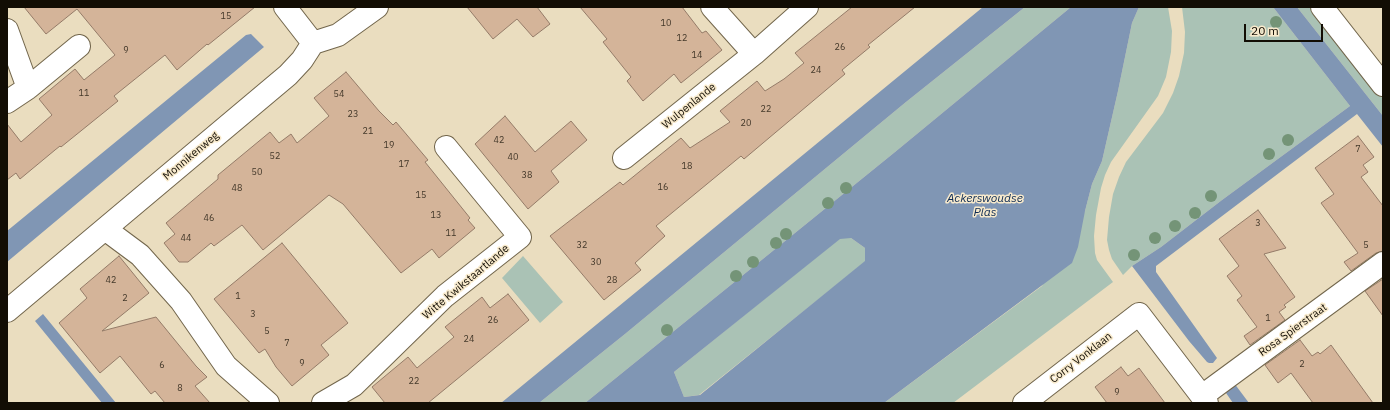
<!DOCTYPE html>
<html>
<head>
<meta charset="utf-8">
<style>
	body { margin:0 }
	#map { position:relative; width:1390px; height:410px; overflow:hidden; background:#eaddbf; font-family:"IBM Plex Sans",sans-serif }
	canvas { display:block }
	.frame { position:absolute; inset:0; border:8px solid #120d04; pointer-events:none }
	.scale { position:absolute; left:1244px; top:24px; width:79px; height:18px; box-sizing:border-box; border:2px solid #120d04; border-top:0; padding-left:5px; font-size:12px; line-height:14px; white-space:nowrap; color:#120d04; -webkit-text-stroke:3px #f8eacc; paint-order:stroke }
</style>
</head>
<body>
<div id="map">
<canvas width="1390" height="410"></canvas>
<div class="frame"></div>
<div class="scale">20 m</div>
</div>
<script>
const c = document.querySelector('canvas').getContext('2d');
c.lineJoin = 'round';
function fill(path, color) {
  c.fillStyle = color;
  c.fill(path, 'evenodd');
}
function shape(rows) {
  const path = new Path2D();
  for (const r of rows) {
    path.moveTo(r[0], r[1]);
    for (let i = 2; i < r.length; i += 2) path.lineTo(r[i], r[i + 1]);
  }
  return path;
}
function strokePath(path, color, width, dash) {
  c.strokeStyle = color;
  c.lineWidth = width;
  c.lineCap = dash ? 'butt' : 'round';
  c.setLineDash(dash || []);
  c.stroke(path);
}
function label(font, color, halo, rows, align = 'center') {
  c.font = font + ' "IBM Plex Sans",sans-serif';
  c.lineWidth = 3;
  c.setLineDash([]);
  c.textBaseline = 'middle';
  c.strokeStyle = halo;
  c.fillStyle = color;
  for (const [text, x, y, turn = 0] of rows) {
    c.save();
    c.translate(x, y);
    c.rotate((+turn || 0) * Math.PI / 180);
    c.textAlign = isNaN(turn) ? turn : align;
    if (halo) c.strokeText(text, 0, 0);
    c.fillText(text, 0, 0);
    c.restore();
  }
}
fill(shape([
	[1025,7,1071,7,895,152,585,403,539,403,625,334,906,102],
	[1139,7,1168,7,1172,31,1171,52,1166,77,1158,96,1111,162,1105,175,1101,188,1096,215,1094,236,1095,253,1097,260,1113,282,953,403,884,403,1042,286,1085,211,1092,184,1102,161,1118,91,1132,23],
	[1182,7,1273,7,1350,106,1222,200,1161,247,1132,266,1123,275,1112,259,1109,250,1107,240,1109,217,1113,194,1119,177,1126,162,1163,113,1173,93,1179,76,1184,53,1185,32],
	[1297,7,1312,7,1383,99,1383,116],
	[840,238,851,238,865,248,866,261,699,395,684,397,674,372],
	[523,256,563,302,540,323,502,278]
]), '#aac2b5');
fill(shape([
	[983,7,1025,7,906,102,625,334,539,403,501,403],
	[1071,7,1139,7,1132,23,1118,91,1102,161,1092,184,1085,211,1078,247,1072,263,884,403,585,403,895,152],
	[851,238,865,248,865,261,700,395,684,397,674,372,840,239],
	[1273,7,1297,7,1383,116,1383,147,1357,114,1156,266,1156,272,1217,358,1213,363,1209,363,1207,362,1189,341,1132,266,1161,247,1222,200,1350,106],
	[251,34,264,47,7,262,7,231,246,35],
	[43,314,116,403,102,403,35,321],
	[1234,383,1249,403,1233,403,1226,393]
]), '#8096b4');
const building = shape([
	[24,7,255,7,208,45,207,44,177,70,165,55,114,96,118,101,61,147,60,146,55,150,20,179,16,173,7,180,7,124,21,142,52,115,39,99,75,69,84,80,115,55,77,9,46,34,24,7],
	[467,7,537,7,550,24,533,37,517,19,493,39,467,7],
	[580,7,682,7,702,33,706,31,722,50,681,83,674,74,643,101,627,81,631,77,603,42,607,39,580,7],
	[852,7,915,7,868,45,870,47,842,70,845,74,744,159,741,156,656,226,665,236,635,263,641,270,604,300,550,236,620,182,623,185,681,138,690,148,730,122,720,111,757,81,765,91,784,79,804,63,795,53,852,7],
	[346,72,379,111,393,125,396,122,428,160,425,162,470,218,468,220,475,228,439,258,432,249,401,273,343,204,329,195,263,250,242,225,214,246,211,243,188,262,179,262,164,243,175,234,166,223,218,179,218,175,270,132,279,143,291,134,297,143,329,116,314,98,346,72],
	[505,116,535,152,571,121,587,140,551,171,559,182,528,209,475,144,505,116],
	[1358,136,1374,157,1363,165,1368,172,1361,177,1383,206,1383,251,1376,253,1351,271,1344,262,1358,253,1321,203,1334,194,1315,168,1358,136],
	[1258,210,1286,248,1264,254,1295,297,1284,305,1286,307,1279,312,1285,320,1250,345,1244,336,1257,327,1237,300,1242,296,1227,276,1239,266,1219,239,1258,210],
	[282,243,348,323,321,345,329,355,292,386,276,367,265,349,259,353,214,299,282,243],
	[119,256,149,293,102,331,156,317,196,366,207,377,195,386,210,403,165,403,155,391,151,394,120,356,100,373,59,323,87,298,80,289,119,256],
	[1383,279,1383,316,1365,291,1383,279],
	[508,294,529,320,428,403,385,403,372,387,408,357,417,368,454,337,445,327,482,297,490,308,508,294],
	[1300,340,1312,356,1318,352,1320,354,1331,345,1373,403,1313,403,1291,373,1278,383,1265,365,1300,340],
	[1121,367,1128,376,1139,368,1165,403,1107,403,1095,387,1121,367]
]);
fill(building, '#d4b499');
strokePath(building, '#947b68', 1);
const street = shape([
	[285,7,313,43],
	[712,7,754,54],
	[1322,7,1383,85],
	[7,30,28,88],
	[7,102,28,88,79,46],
	[624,158,754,54,807,7],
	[105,229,140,255,181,301,226,366,268,403],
	[7,311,288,75,302,60,313,43,338,35,377,7],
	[1202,396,1383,263],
	[323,403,354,385,445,296,520,237,446,147],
	[1024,403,1139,314,1207,403]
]);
strokePath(street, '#72664c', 24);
strokePath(street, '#fff', 22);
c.fillStyle = '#749477';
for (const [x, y] of [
	[1276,22],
	[1288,140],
	[1269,154],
	[846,188],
	[1211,196],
	[828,203],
	[1195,213],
	[1175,226],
	[786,234],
	[1155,238],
	[776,243],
	[1134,255],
	[753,262],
	[736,276],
	[667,330]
]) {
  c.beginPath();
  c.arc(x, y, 6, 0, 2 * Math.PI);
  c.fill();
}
label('9px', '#423729', null, [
	["15",226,16],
	["10",666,23],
	["12",682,38],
	["26",840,47],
	["9",126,50],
	["14",697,55],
	["24",816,70],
	["11",84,93],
	["54",339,94],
	["22",766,109],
	["23",353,114],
	["20",746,123],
	["21",368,131],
	["42",499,140],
	["19",389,145],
	["7",1358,149],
	["52",275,156],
	["40",513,157],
	["17",404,164],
	["18",687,166],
	["50",257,172],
	["38",527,175],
	["16",663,187],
	["48",237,188],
	["15",421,195],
	["13",436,215],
	["46",209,218],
	["3",1258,223],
	["11",451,233],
	["44",186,238],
	["32",582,245],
	["5",1366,245],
	["30",596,262],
	["42",111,280],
	["28",612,280],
	["1",238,296],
	["2",125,298],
	["3",253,314],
	["1",1268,318],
	["26",493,320],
	["5",267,331],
	["24",469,339],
	["7",287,343],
	["9",302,363],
	["2",1302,364],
	["6",162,365],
	["22",414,381],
	["8",180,388],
	["9",1117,392]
]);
label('11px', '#120d04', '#f8eacc', [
	["Wulpenlande",689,106,-39],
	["Monnikenweg",191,156,-40],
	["Witte Kwikstaartlande",466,282,-40],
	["Rosa Spierstraat",1293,330,-36],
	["Corry Vonklaan",1081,358,-38]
]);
label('italic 12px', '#0c2a53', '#f8eacc', [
	["Ackerswoudse",985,199],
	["Plas",985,213]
]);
</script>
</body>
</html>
